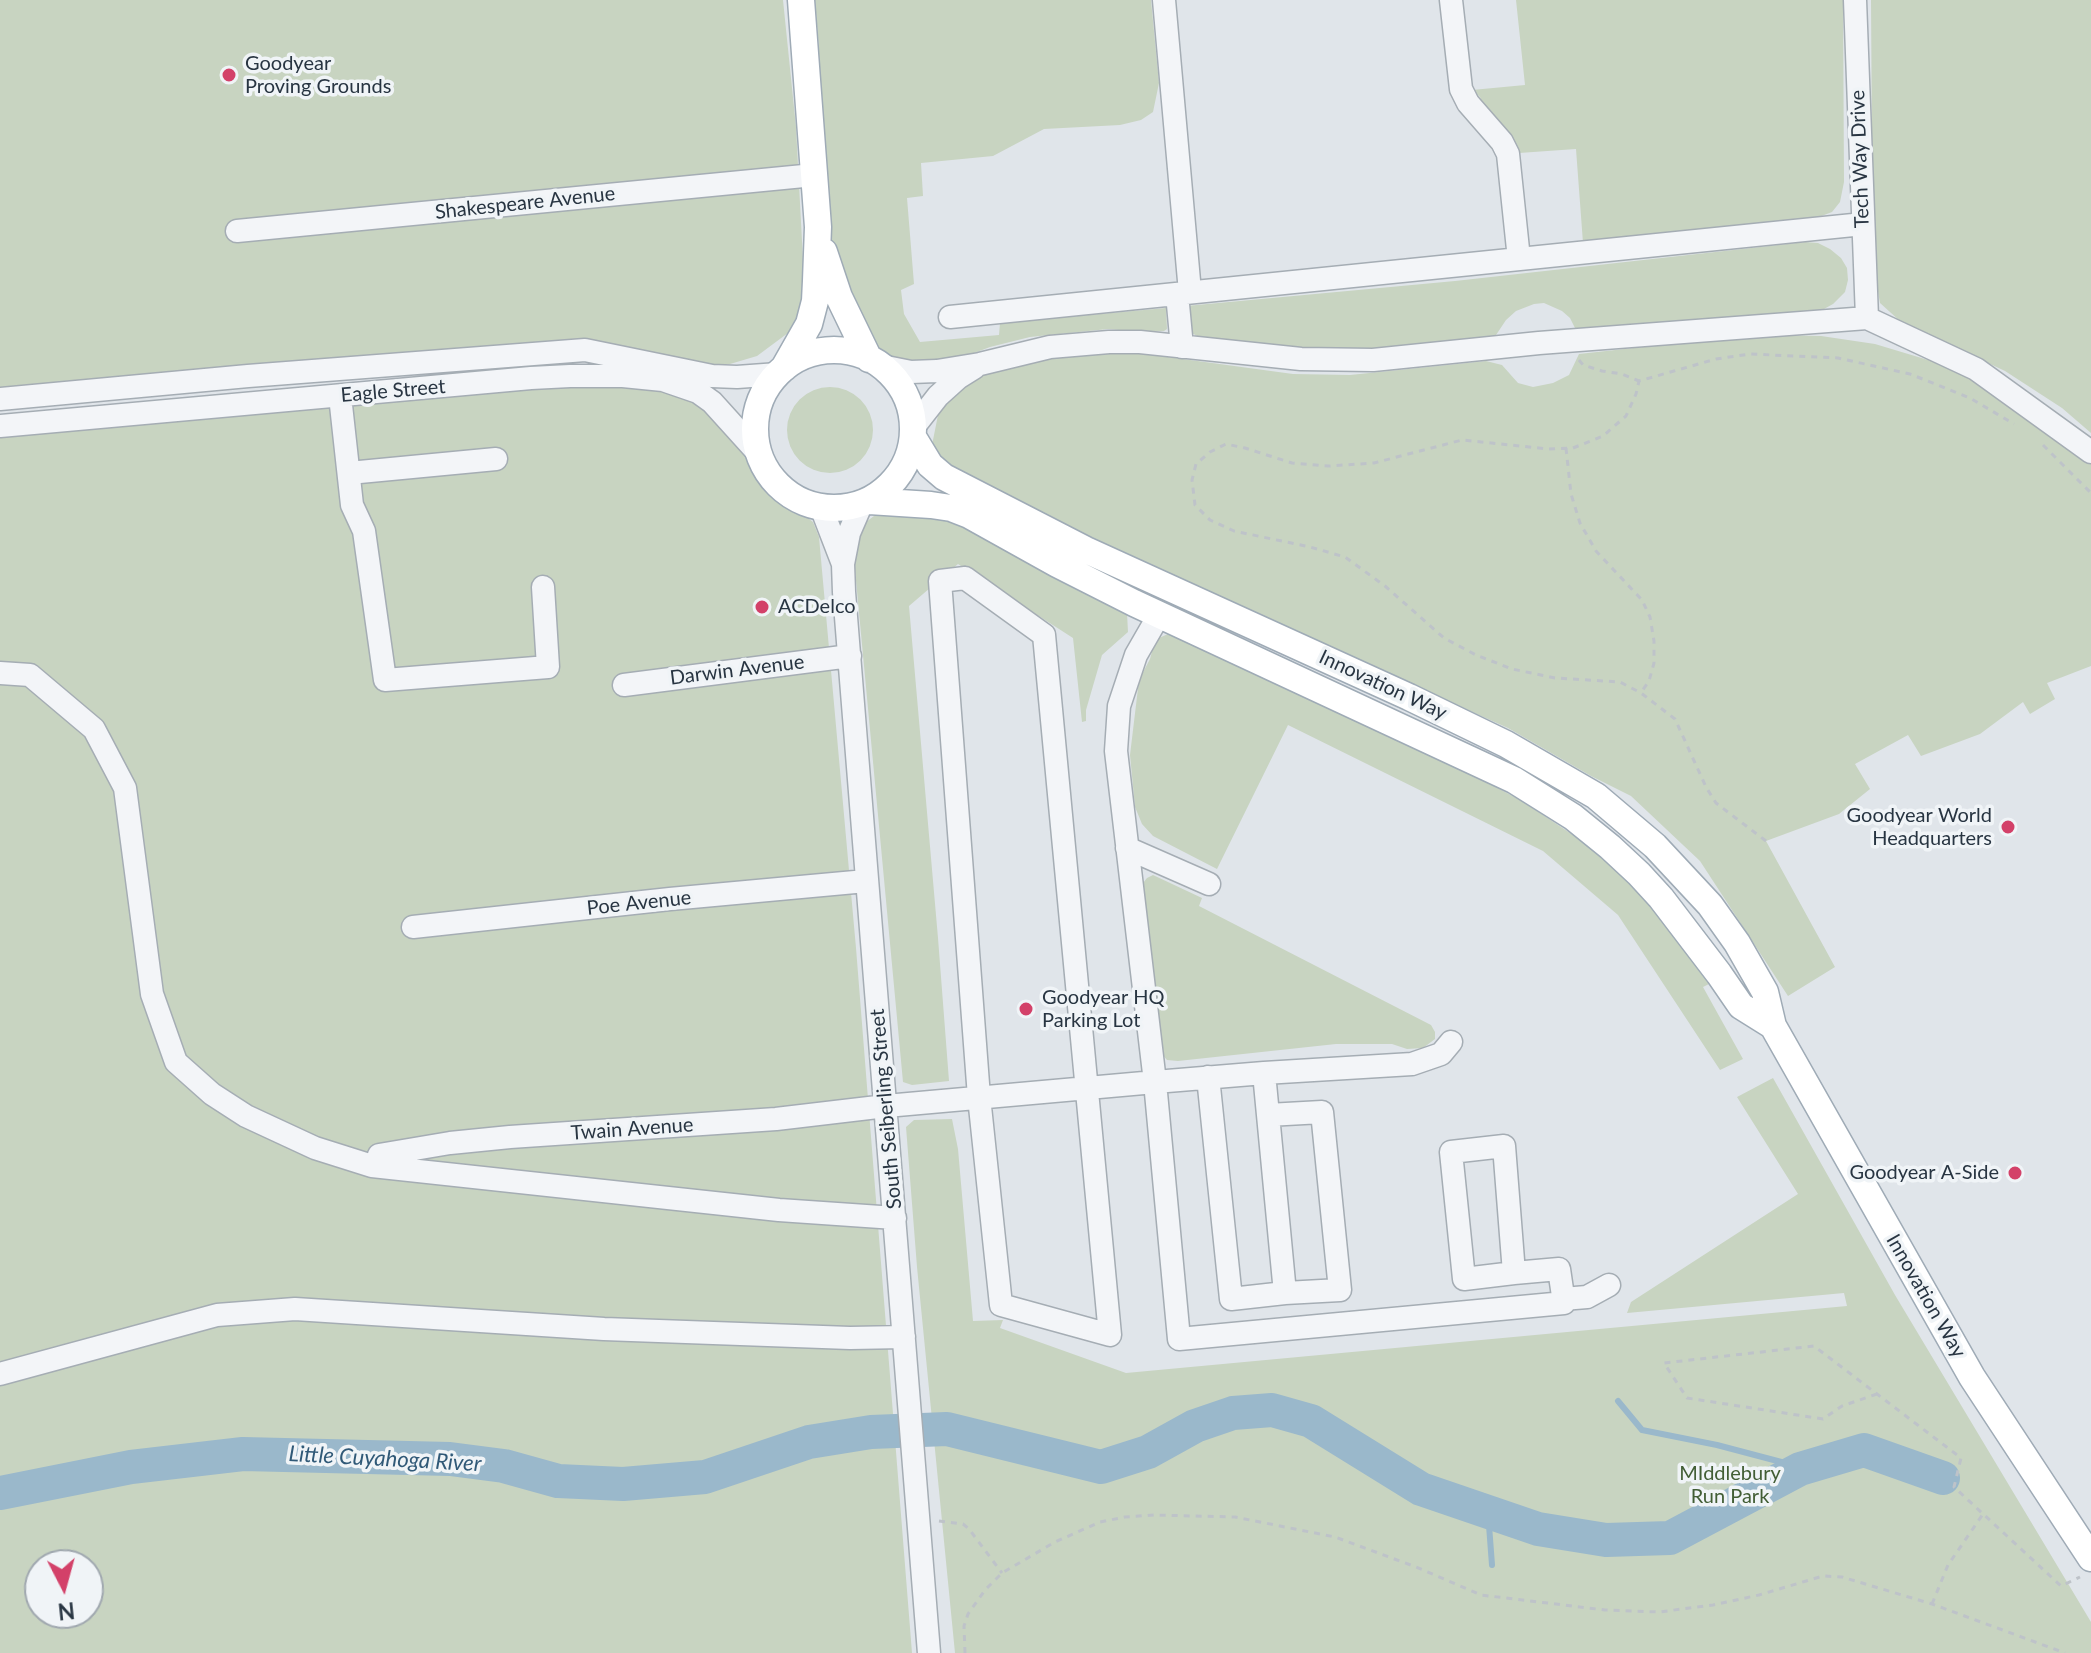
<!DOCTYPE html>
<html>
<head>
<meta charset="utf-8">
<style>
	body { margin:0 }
	#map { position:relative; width:2091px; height:1653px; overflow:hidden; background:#e0e5ea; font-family:Lato,sans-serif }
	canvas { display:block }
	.north { position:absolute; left:24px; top:1549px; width:80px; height:80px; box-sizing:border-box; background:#f0f4f7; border:2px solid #a0a8af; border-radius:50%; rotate:174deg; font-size:22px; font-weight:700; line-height:32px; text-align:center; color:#283542 }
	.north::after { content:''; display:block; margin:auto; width:28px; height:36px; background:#d34169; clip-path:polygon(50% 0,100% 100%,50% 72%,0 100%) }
</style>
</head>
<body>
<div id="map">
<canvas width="2091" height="1653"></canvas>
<div class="north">N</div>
</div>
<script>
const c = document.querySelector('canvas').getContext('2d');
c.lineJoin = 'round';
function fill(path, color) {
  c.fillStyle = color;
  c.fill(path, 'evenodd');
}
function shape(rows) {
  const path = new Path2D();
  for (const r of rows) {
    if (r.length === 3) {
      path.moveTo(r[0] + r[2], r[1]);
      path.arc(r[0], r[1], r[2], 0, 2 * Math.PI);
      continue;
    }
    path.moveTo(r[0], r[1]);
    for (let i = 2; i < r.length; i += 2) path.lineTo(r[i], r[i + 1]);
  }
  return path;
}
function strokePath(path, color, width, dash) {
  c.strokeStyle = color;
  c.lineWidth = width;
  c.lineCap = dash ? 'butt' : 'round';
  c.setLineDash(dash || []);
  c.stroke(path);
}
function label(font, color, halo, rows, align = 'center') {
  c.font = font + ' Lato,sans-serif';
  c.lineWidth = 7;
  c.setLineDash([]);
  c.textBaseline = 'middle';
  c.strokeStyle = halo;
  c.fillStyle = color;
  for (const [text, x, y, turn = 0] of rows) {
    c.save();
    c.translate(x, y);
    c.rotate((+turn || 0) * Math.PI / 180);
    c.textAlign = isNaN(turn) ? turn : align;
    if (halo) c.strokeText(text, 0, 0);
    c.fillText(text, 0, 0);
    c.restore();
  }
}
fill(shape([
	[0,0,783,0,796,127,804,279,802,304,792,330,757,356,730,364,686,365,579,342,0,392],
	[815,0,1151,0,1159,83,1153,112,1141,120,1120,125,1044,129,993,156,921,163,923,196,907,198,914,284,901,290,904,314,920,342,999,335,1000,323,1166,308,1167,329,1164,331,1141,332,1108,329,1030,337,990,347,948,363,894,360,875,348,832,269,814,84,819,48],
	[1516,0,1843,0,1844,182,1840,202,1832,212,1811,220,1583,243,1576,149,1519,153,1486,112,1480,97,1472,90,1525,85],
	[1871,0,2091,0,2091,433,2062,408,2005,371,1901,322,1880,303,1875,275,1872,152],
	[1805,242,1818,243,1830,249,1841,258,1847,268,1848,280,1845,292,1833,304,1824,309,1804,314,1765,314,1648,325,1576,330,1570,318,1562,311,1544,303,1534,304,1516,311,1506,320,1496,335,1490,339,1359,350,1323,351,1199,337,1188,331,1186,306,1455,281],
	[1775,335,1821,336,1875,344,1948,366,1993,388,2091,462,2091,666,2047,683,2055,699,2030,714,2023,702,1980,734,1921,756,1908,735,1855,764,1870,789,1839,814,1766,841,1835,967,1788,996,1700,861,1631,796,1591,776,1508,728,1002,501,940,457,932,445,939,410,946,399,977,376,1051,357,1110,352,1146,354,1293,374,1350,375,1486,361,1502,365,1518,383,1533,387,1553,383,1569,375,1579,354,1697,341],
	[566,385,667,388,702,400,749,459,760,482,813,522,819,537,856,948,912,1653,0,1653,0,433],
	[40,1565,88,1565,88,1613,40,1613],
	[830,430,43],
	[891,510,958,517,1127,613,1128,632,1102,655,1086,710,1086,721,1082,722,1073,638,958,564,909,606,938,938,949,1081,912,1085,903,1082,854,559,862,525,874,516],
	[1168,634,1445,760,1522,801,1588,845,1647,898,1713,982,1703,987,1743,1059,1720,1070,1618,915,1543,851,1288,725,1217,869,1153,836,1142,824,1135,807,1130,755,1139,680,1150,659,1154,644,1159,638],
	[1153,875,1202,898,1199,906,1431,1025,1435,1032,1435,1039,1423,1048,1407,1049,1392,1044,1336,1044,1178,1061,1167,1060,1160,1052,1144,907,1143,883,1147,878],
	[1773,1078,1895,1295,2091,1622,2091,1653,955,1653,917,1267,906,1127,914,1120,952,1119,958,1149,973,1321,1003,1320,1000,1328,1126,1373,1847,1306,1844,1293,1627,1313,1631,1302,1798,1194,1737,1097]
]), '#c8d4c1');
strokePath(shape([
	[1618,1401,1642,1430,1717,1445,1804,1468],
	[1488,1512,1492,1565]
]), '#9ab8cb', 6);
strokePath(shape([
	[0,1493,131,1467,243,1454,450,1459,504,1466,558,1481,623,1484,705,1477,809,1442,871,1432,947,1429,1101,1467,1148,1452,1195,1426,1233,1413,1272,1410,1311,1421,1421,1489,1538,1529,1606,1540,1670,1538,1800,1469,1864,1450,1943,1478]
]), '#9ab8cb', 34);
const minor = shape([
	[1164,0,1190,292],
	[1451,0,1461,89,1468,103,1502,142,1508,154,1519,259],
	[1855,0,1867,318],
	[237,231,814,175],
	[1177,294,1182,347],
	[950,317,1863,224],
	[881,366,911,372,937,371,980,364,1050,347,1109,342,1140,342,1301,359,1373,360,1539,343,1867,318,1976,369,2091,452],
	[340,396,352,505,364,531,385,680,548,667,543,587],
	[0,399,248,376,585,350,712,376,737,377,778,374],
	[0,426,531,378,570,376,623,376,663,380,698,392,712,402,759,454],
	[913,428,938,396,958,378,974,368],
	[349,473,496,459],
	[862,503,849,533,843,564,844,592,929,1653],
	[821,507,843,564],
	[965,578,1044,635,1110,1335,1001,1305,979,1097,940,581,965,578],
	[0,673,30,675,94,729,125,788,152,994,176,1062,212,1094,246,1116,315,1148,372,1166,779,1210,895,1218],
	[624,685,850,656],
	[1127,848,1209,884],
	[413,927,670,899,866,881],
	[1264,1073,1412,1064,1441,1054,1451,1042],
	[1208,1077,1231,1299,1285,1293,1264,1073,1155,1082,1179,1339,1564,1303,1559,1269,1514,1273,1504,1146,1451,1152,1464,1279,1514,1273],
	[1268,1115,1322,1112,1340,1290,1285,1293],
	[379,1155,450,1143,510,1137,776,1119,886,1106,1155,1082,1116,751,1119,706,1136,655,1159,615],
	[1563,1299,1587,1297,1609,1285],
	[0,1374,217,1315,295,1309,604,1329,850,1338,904,1337]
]);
const major = shape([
	[824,252,839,297,869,359],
	[834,429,79],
	[784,368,809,324,815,301,816,281,818,227,801,0],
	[913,437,930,465,944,477,1086,550,1409,697,1506,744,1596,796,1655,846,1710,905,1737,943,1765,992,1773,1026,1972,1377,2091,1558],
	[869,501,931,505,951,508,969,515,1057,564,1134,603,1514,780,1573,817,1610,847,1639,874,1661,898,1719,974,1741,1006,1773,1026]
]);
strokePath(minor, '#a5adb4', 25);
strokePath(major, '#9fabb6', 29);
strokePath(shape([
	[1579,360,1583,365,1602,371,1622,374,1639,381],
	[2043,445,2091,493],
	[1566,448,1571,494,1580,523,1596,551,1642,600,1650,617,1654,641,1654,663,1649,681,1642,691],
	[1766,841,1716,803,1706,787,1675,719,1641,693,1620,682,1555,678,1512,669,1476,655,1444,638,1385,586,1345,557,1310,547,1234,531,1210,520,1195,505,1192,480,1196,464,1210,452,1226,444,1245,448,1292,463,1329,466,1374,463,1462,440,1549,449,1573,448,1603,436,1626,416,1636,394,1639,381,1716,359,1750,354,1838,358,1910,374,1970,398,2014,424],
	[1877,1394,1842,1406,1823,1419,1687,1398,1664,1363,1814,1346,1961,1458,1954,1487,2061,1586,2080,1577],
	[939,1521,963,1524,969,1529,1002,1573],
	[1932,1604,1948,1565,1983,1514],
	[965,1653,964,1626,968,1614,985,1590,1002,1573,1055,1542,1100,1522,1125,1517,1154,1515,1235,1517,1335,1537,1416,1567,1481,1595,1605,1610,1659,1612,1713,1605,1759,1595,1823,1576,1842,1577,1932,1604,2065,1653]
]), '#bec3c9', 3, [6, 6]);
strokePath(minor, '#f3f5f8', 22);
strokePath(major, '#fff', 26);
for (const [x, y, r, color] of [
	[229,75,8,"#d34169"],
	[762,607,8,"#d34169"],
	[2008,827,8,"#d34169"],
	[1026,1009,8,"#d34169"],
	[2015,1173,8,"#d34169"]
]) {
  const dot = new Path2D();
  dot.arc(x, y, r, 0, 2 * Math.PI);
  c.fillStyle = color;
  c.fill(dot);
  strokePath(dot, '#f0f4f7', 3);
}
label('20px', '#283542', '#f0f4f7', [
	["Goodyear",245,64],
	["Proving Grounds",245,87],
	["ACDelco",778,607],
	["Goodyear World",1992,816,"right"],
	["Headquarters",1992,839,"right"],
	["Goodyear HQ",1042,998],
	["Parking Lot",1042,1021],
	["Goodyear A-Side",1999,1173,"right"]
], 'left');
label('20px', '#283542', '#f0f4f7', [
	["Tech Way Drive",1860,159,-92],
	["Shakespeare Avenue",525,203,-6],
	["Eagle Street",393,391,-5],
	["Darwin Avenue",737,670,-7],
	["Innovation Way",1383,685,25],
	["Poe Avenue",639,903,-6],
	["South Seiberling Street",886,1109,-95],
	["Twain Avenue",632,1129,-4],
	["Innovation Way",1926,1296,60]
]);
label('20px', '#425e35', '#f0f4f7', [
	["MIddlebury",1730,1474],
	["Run Park",1730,1497]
]);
label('italic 22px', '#305977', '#f0f4f7', [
	["Little Cuyahoga River",385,1459,3]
]);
</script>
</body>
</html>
